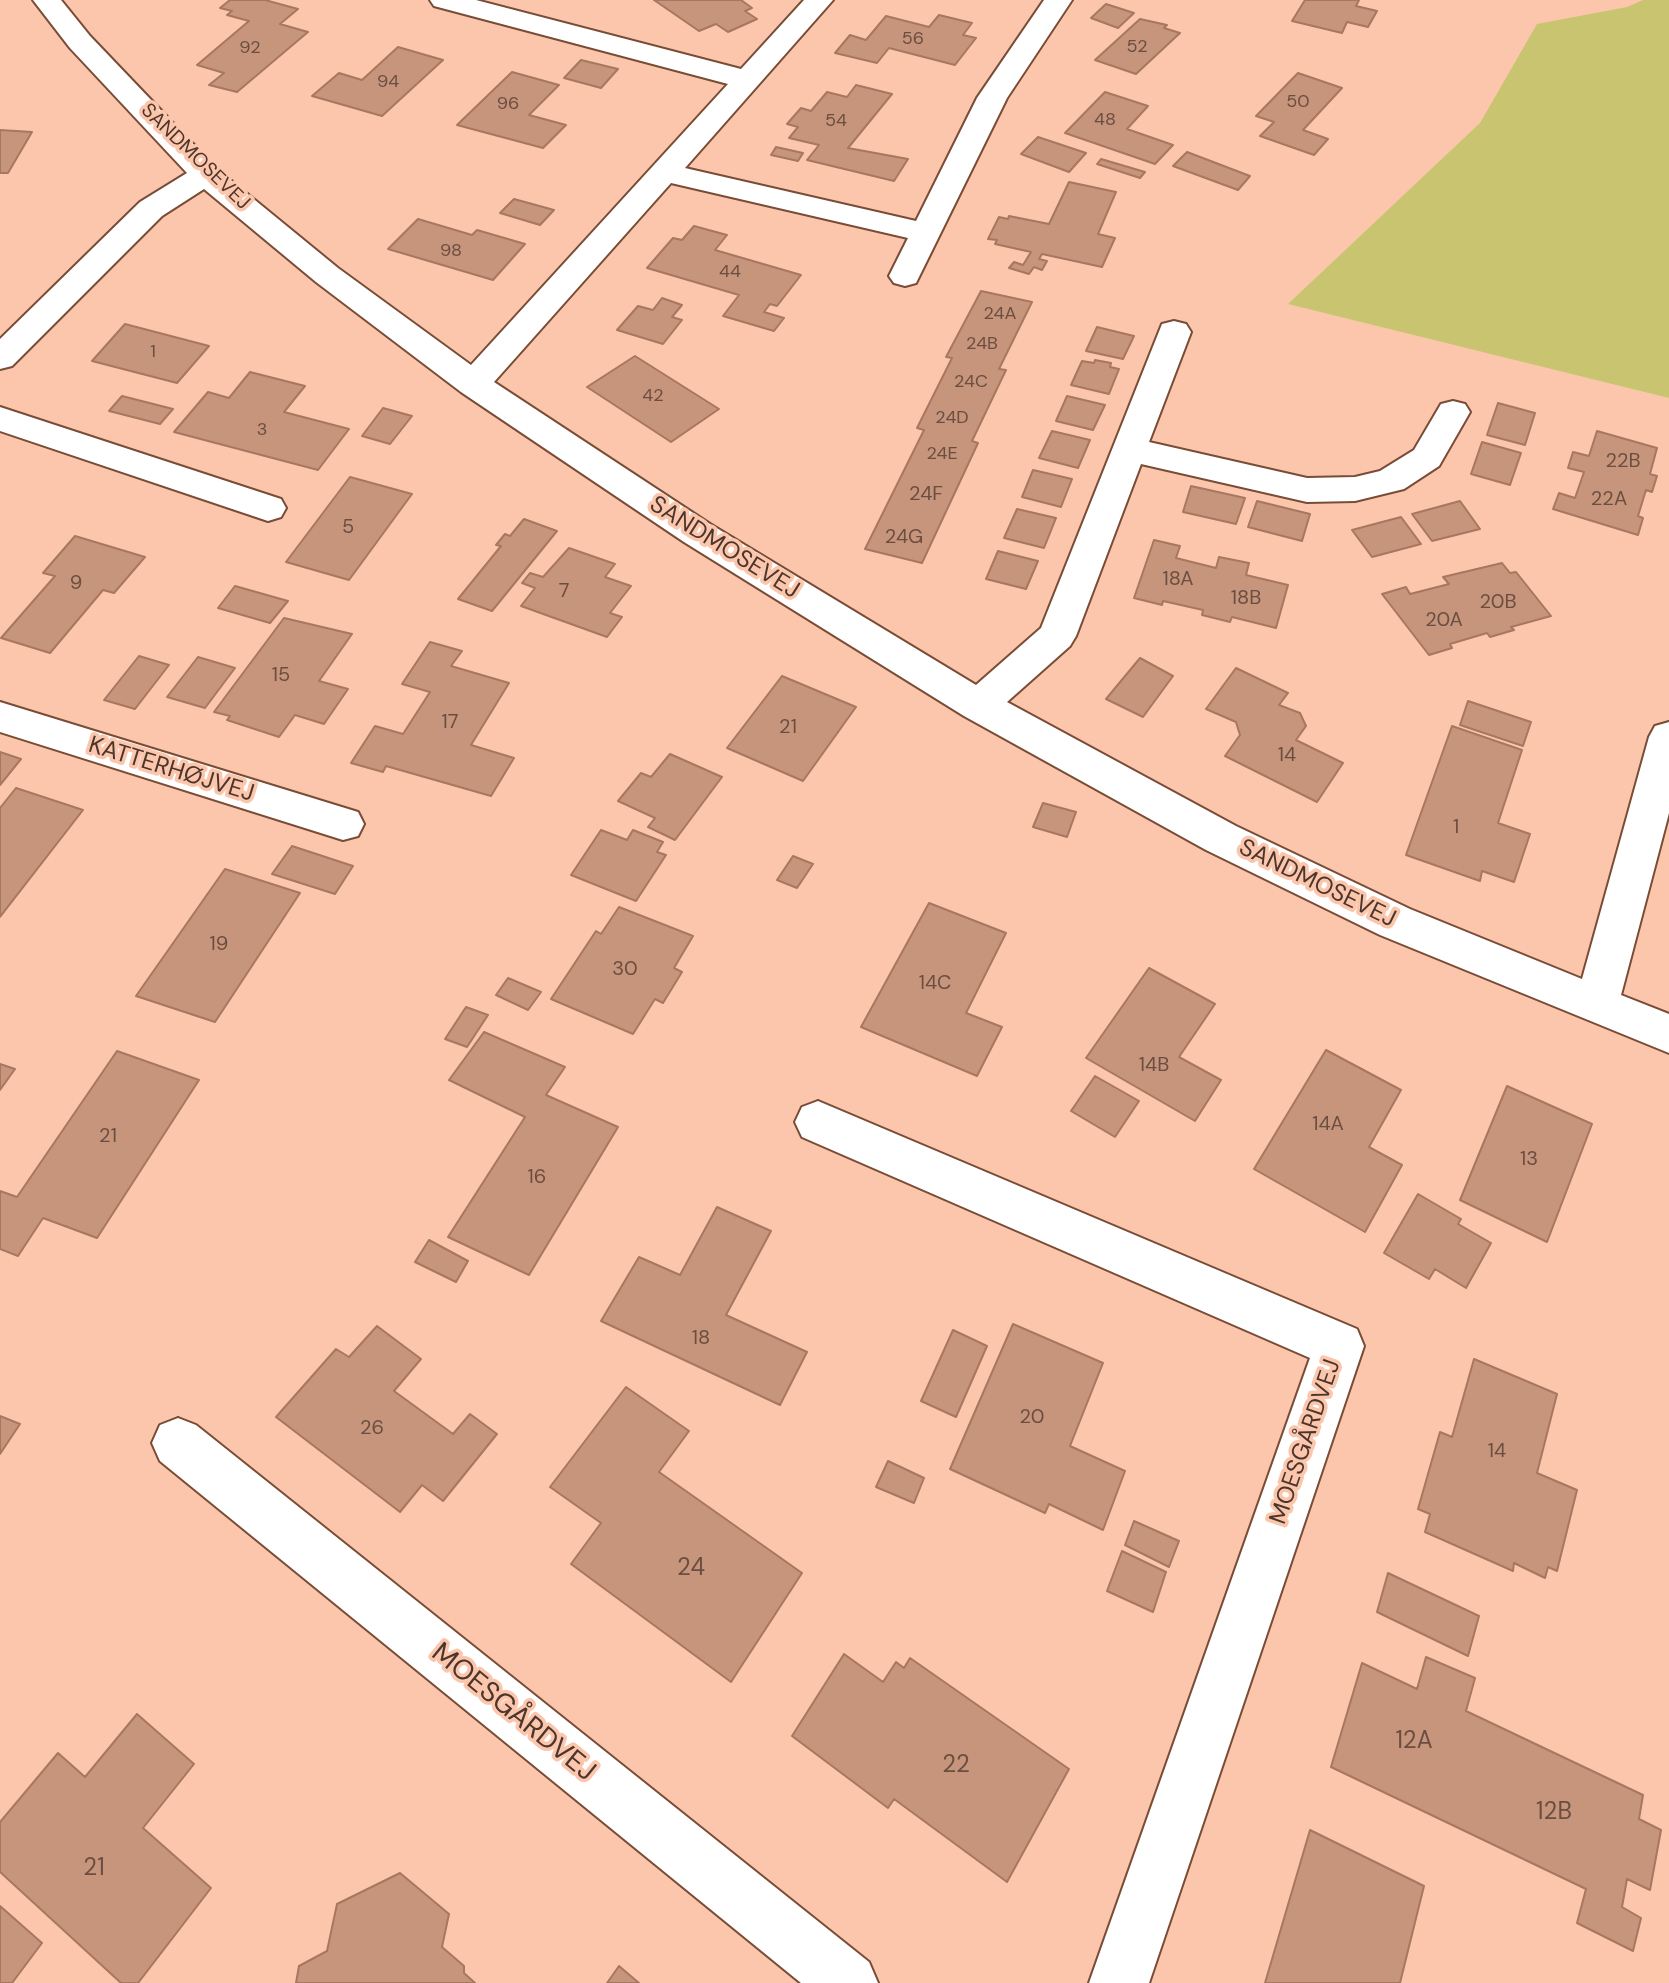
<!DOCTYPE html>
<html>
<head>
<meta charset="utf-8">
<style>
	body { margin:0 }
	canvas { display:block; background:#fcc6ad }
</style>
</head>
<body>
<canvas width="1669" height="1983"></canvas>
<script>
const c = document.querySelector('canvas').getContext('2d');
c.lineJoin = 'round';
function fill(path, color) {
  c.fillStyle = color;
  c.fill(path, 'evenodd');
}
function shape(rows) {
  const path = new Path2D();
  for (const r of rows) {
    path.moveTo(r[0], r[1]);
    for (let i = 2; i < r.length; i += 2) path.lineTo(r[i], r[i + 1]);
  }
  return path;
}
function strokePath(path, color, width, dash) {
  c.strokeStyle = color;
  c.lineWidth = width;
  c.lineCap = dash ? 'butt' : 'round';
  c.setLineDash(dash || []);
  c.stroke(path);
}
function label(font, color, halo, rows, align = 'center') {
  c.font = font + ' "DM Sans",sans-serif';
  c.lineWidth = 7;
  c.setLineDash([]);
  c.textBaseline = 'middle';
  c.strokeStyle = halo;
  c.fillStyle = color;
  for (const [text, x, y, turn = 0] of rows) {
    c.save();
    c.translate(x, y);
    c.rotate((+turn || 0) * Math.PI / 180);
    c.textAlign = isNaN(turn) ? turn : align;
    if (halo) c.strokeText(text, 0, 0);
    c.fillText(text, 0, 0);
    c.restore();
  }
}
fill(shape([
	[1643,0,1669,0,1669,398,1288,304,1480,123,1537,24,1627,7]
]), '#c9c470');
const building = shape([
	[230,0,265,0,298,9,280,24,308,32,237,92,209,85,224,73,197,65,249,21,227,15,232,11,220,8,230,0],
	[654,0,741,0,752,8,745,11,757,19,728,32,716,24,699,31,654,0],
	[1305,0,1359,0,1356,6,1377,11,1368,27,1347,22,1342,33,1292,21,1305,0],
	[1106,4,1134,13,1118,28,1091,18,1106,4],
	[939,15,972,23,963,35,976,38,955,65,889,48,877,63,835,53,850,35,866,40,886,16,929,27,939,15],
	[1140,19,1167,25,1164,28,1180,33,1136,74,1095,60,1140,19],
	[398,47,443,60,382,116,312,96,339,73,362,80,398,47],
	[581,60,618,69,601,88,564,78,581,60],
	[512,72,559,85,529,115,566,125,543,148,457,125,512,72],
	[1298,73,1342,88,1303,130,1328,139,1314,155,1260,136,1274,122,1256,116,1298,73],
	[856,85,892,94,848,148,908,159,894,181,807,160,819,145,789,138,798,127,787,124,801,108,811,111,827,92,847,97,856,85],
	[1105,92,1148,106,1127,129,1173,145,1155,164,1065,133,1105,92],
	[0,130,32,132,8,173,0,173,0,130],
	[1038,137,1086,153,1069,172,1021,154,1038,137],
	[776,147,803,153,798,161,771,155,776,147],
	[1187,152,1250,176,1238,190,1173,166,1187,152],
	[1101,159,1145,172,1140,178,1097,164,1101,159],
	[1069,182,1116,192,1098,234,1115,238,1102,267,1042,254,1039,259,1047,261,1042,270,1034,267,1029,274,1009,268,1014,262,1023,265,1031,252,995,244,997,240,988,239,999,217,1008,219,1009,216,1049,224,1069,182],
	[514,199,554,210,540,225,500,213,514,199],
	[418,219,472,235,477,230,525,244,493,280,388,249,418,219],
	[694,226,727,235,715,250,801,275,777,306,770,304,764,312,784,318,774,331,723,316,739,295,647,268,673,238,682,240,694,226],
	[981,291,1032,302,999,369,1006,370,972,441,978,443,922,563,865,549,924,430,917,428,952,358,946,357,981,291],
	[662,298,682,305,672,317,682,320,663,344,617,330,638,306,653,310,662,298],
	[125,324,209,346,177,383,92,361,125,324],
	[1097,327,1134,336,1123,359,1086,351,1097,327],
	[635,356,719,409,671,442,587,387,635,356],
	[1095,360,1111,363,1110,367,1119,369,1109,394,1071,385,1082,361,1094,363,1095,360],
	[250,372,305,386,284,412,349,429,318,470,174,432,208,392,229,398,250,372],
	[122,396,173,409,160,424,109,411,122,396],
	[1067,396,1105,405,1093,430,1056,421,1067,396],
	[1498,403,1535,413,1525,445,1487,435,1498,403],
	[383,408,412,416,390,444,362,436,383,408],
	[1052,431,1090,440,1078,468,1039,458,1052,431],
	[1597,431,1657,448,1650,474,1657,476,1652,492,1646,490,1638,516,1643,518,1638,535,1553,509,1559,493,1575,498,1584,472,1568,468,1573,452,1589,456,1597,431],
	[1482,442,1521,453,1510,485,1471,474,1482,442],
	[1033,470,1072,479,1061,507,1022,497,1033,470],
	[350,477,412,494,349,580,286,562,350,477],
	[1191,486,1245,498,1236,524,1183,512,1191,486],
	[1257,501,1310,514,1302,541,1248,527,1257,501],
	[1460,501,1480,529,1432,541,1412,514,1460,501],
	[1017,509,1056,518,1044,548,1004,538,1017,509],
	[1401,517,1421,544,1372,557,1352,530,1401,517],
	[524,519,557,531,492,611,458,599,501,546,496,545,505,534,510,536,524,519],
	[75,536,145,557,114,593,103,590,50,653,1,638,55,576,43,573,75,536],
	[1154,540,1180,546,1176,558,1216,568,1219,557,1249,563,1246,575,1288,585,1276,628,1232,617,1230,622,1202,615,1203,610,1163,601,1162,605,1134,598,1154,540],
	[569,548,615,564,605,577,631,586,610,613,622,617,607,637,521,606,535,588,522,583,530,573,543,577,569,548],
	[998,551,1038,561,1026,589,986,579,998,551],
	[1502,563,1510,573,1516,572,1551,616,1511,627,1514,630,1490,637,1487,633,1450,644,1452,648,1429,655,1382,594,1406,587,1410,594,1449,584,1443,577,1502,563],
	[235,586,288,601,270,623,218,608,235,586],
	[284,618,352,634,319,681,348,689,324,724,295,715,279,737,227,720,230,716,214,712,284,618],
	[430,642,462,651,451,666,509,683,471,745,514,758,491,796,386,766,383,772,351,763,375,726,403,734,430,692,402,684,430,642],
	[139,656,169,665,135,709,104,700,139,656],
	[198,657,235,668,205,708,167,697,198,657],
	[1140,658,1173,676,1143,717,1106,699,1140,658],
	[1236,668,1288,693,1279,705,1300,713,1306,726,1296,740,1343,763,1317,802,1225,756,1240,735,1236,722,1206,709,1236,668],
	[782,676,856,707,803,781,727,748,782,676],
	[1468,701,1531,722,1523,746,1460,725,1468,701],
	[1452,726,1522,750,1498,823,1530,834,1514,882,1482,871,1480,881,1406,855,1452,726],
	[0,752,21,759,0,785,0,752],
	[670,754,722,777,675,840,648,827,655,818,618,801,641,773,651,777,670,754],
	[16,788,83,810,0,917,0,808,16,788],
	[1043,803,1076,812,1067,837,1033,827,1043,803],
	[601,830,627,840,633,830,663,842,657,852,666,855,636,901,571,875,601,830],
	[292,846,353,866,335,894,272,874,292,846],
	[793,856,813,864,797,888,777,880,793,856],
	[225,869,300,893,215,1022,136,996,225,869],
	[929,903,1006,933,966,1013,1002,1027,977,1076,861,1027,929,903],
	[619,907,693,936,674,968,682,972,663,1003,655,999,633,1034,551,999,596,931,601,934,619,907],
	[1149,968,1215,1004,1179,1057,1221,1080,1195,1121,1086,1058,1149,968],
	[508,978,541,992,528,1010,496,995,508,978],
	[466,1007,488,1015,467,1047,445,1039,466,1007],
	[484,1032,565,1067,546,1095,618,1127,529,1275,448,1237,525,1117,449,1080,484,1032],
	[1326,1050,1401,1090,1369,1147,1402,1165,1365,1232,1254,1169,1326,1050],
	[117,1051,199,1080,97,1238,43,1218,18,1256,0,1249,0,1191,17,1197,117,1051],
	[0,1064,15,1069,0,1090,0,1064],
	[1095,1076,1139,1101,1115,1137,1071,1111,1095,1076],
	[1507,1086,1592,1124,1547,1242,1460,1200,1507,1086],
	[1418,1194,1461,1219,1458,1224,1491,1243,1466,1288,1435,1269,1429,1279,1384,1253,1418,1194],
	[717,1207,771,1231,726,1315,807,1352,780,1405,601,1321,639,1257,680,1275,717,1207],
	[429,1240,468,1261,456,1282,415,1262,429,1240],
	[1013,1324,1103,1363,1070,1446,1125,1471,1103,1530,1049,1504,1045,1513,950,1469,1013,1324],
	[377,1326,421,1359,394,1391,453,1434,470,1414,497,1434,443,1501,422,1485,400,1512,276,1417,336,1349,349,1357,377,1326],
	[953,1330,987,1346,956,1417,921,1401,953,1330],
	[1474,1359,1557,1394,1537,1473,1577,1490,1557,1571,1548,1567,1545,1578,1514,1563,1513,1571,1425,1532,1430,1514,1418,1509,1440,1432,1452,1437,1474,1359],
	[626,1387,689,1431,659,1472,802,1573,731,1682,571,1564,601,1523,550,1487,626,1387],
	[0,1416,20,1424,0,1454,0,1416],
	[888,1461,924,1478,914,1503,876,1487,888,1461],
	[1134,1521,1179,1541,1169,1567,1125,1545,1134,1521],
	[1122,1551,1166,1572,1153,1612,1107,1591,1122,1551],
	[1388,1573,1479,1616,1468,1656,1377,1612,1388,1573],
	[844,1654,883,1682,896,1662,904,1668,910,1658,1069,1769,1007,1882,894,1799,888,1808,792,1736,844,1654],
	[1426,1657,1475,1678,1466,1711,1643,1795,1639,1819,1661,1830,1650,1890,1627,1879,1622,1907,1641,1918,1633,1951,1577,1923,1586,1889,1331,1767,1362,1663,1417,1689,1426,1657],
	[137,1714,194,1764,143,1828,211,1888,138,1983,121,1983,0,1872,0,1822,58,1753,85,1777,137,1714],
	[1310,1830,1424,1886,1400,1983,1265,1983,1310,1830],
	[400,1873,449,1914,442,1947,464,1966,464,1973,475,1983,296,1983,299,1966,327,1951,337,1904,400,1873],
	[0,1906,42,1943,12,1983,0,1983,0,1906],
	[619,1966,639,1983,607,1983,619,1966]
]);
fill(building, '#c7947c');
strokePath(building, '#a87760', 2);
const street = shape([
	[33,0,61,0,90,36,217,169,338,268,471,365,728,84,434,6,430,0,476,0,741,69,804,0,833,0,685,168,916,221,977,98,1044,0,1072,0,1007,98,916,283,905,286,894,283,889,276,908,238,671,183,494,382,710,524,976,685,1041,628,1162,324,1174,321,1186,324,1191,332,1149,442,1307,478,1355,477,1380,471,1414,450,1441,404,1453,401,1465,404,1470,412,1439,466,1404,489,1355,501,1307,502,1141,464,1076,636,1070,646,1007,702,1236,826,1410,909,1582,979,1649,737,1655,726,1669,722,1669,813,1621,995,1669,1014,1669,1053,1380,935,1206,850,964,716,684,542,461,392,316,282,204,189,162,216,12,366,0,369,0,339,140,202,187,173,70,48,33,0],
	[0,407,281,499,286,508,281,517,268,521,0,431,0,407],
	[0,702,358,812,364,824,358,836,343,840,0,732,0,702],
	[818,1101,1357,1329,1364,1346,1149,1983,1089,1983,1310,1358,802,1137,795,1122,802,1107,818,1101],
	[178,1418,196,1425,869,1962,878,1983,801,1983,160,1461,152,1443,160,1425,178,1418]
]);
strokePath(street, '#794c36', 4);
fill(street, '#fff');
label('18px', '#6b4e40', null, [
	["56",913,39],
	["52",1137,47],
	["92",250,48],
	["94",388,82],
	["50",1298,102],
	["96",508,104],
	["48",1105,120],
	["54",836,121],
	["98",451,251],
	["44",730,272],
	["24A",1000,314],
	["24B",982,344],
	["1",153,352],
	["24C",971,382],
	["42",653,396],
	["24D",952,418],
	["3",262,430],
	["24E",942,454]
]);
label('20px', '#4c362c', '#fcc6ad', [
	["SANDMOSEVEJ",195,157,44]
]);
label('20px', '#6b4e40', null, [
	["22B",1623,462],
	["24F",926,495],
	["22A",1609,500],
	["5",348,528],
	["24G",904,538],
	["18A",1178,580],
	["9",76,584],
	["7",564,592],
	["18B",1246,599],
	["20B",1498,603],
	["20A",1444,621],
	["15",281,676],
	["17",450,723],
	["21",788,728],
	["14",1287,756],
	["1",1456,828],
	["19",219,945],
	["30",625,970],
	["14C",935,984],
	["14B",1154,1066],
	["14A",1328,1125],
	["21",108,1137],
	["13",1529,1160],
	["16",537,1178],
	["18",701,1339],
	["20",1032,1418],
	["26",372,1429],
	["14",1497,1452]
]);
label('24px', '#4c362c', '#fcc6ad', [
	["SANDMOSEVEJ",724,548,32],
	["KATTERHØJVEJ",171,770,17],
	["SANDMOSEVEJ",1317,884,26],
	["MOESGÅRDVEJ",1306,1442,-71]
]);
label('24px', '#6b4e40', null, [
	["24",691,1569],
	["12A",1414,1742],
	["22",956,1766],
	["12B",1554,1813],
	["21",94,1869]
]);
label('28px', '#4c362c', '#fcc6ad', [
	["MOESGÅRDVEJ",513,1713,39]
]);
</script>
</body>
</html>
